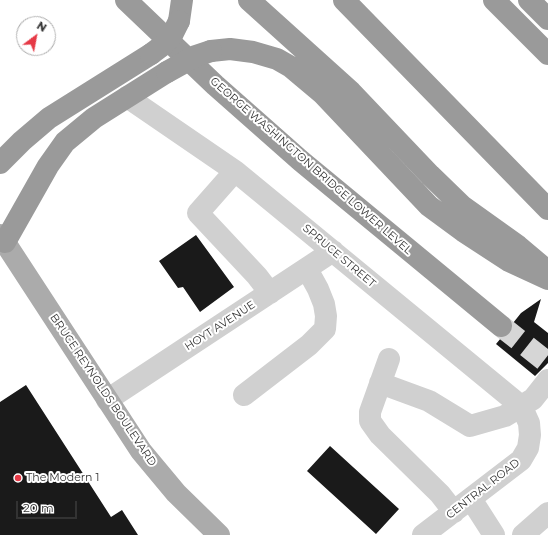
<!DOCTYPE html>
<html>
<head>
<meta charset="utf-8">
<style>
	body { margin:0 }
	#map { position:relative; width:548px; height:535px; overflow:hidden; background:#fff; font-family:Montserrat,sans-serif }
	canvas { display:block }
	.north { position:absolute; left:16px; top:16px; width:40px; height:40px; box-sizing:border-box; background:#fff; border:1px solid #adadad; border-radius:50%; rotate:32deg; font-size:11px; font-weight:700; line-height:16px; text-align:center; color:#333 }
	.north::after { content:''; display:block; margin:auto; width:14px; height:18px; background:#e63946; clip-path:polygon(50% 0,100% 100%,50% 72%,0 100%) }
	.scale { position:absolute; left:16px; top:501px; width:61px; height:18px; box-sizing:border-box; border:2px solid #333; border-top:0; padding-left:5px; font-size:12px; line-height:14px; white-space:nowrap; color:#333; -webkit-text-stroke:3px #fff; paint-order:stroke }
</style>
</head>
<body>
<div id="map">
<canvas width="548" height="535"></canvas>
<div class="north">N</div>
<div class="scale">20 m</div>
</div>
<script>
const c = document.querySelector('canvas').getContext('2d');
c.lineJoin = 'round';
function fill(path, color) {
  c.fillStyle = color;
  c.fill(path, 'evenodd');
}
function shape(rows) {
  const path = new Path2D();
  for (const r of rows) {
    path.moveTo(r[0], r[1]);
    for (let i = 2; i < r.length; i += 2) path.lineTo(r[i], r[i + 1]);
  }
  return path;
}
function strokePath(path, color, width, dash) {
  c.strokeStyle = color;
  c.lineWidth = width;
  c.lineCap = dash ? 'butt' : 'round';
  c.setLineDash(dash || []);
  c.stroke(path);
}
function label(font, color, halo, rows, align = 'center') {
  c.font = font + ' Montserrat,sans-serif';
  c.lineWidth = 4;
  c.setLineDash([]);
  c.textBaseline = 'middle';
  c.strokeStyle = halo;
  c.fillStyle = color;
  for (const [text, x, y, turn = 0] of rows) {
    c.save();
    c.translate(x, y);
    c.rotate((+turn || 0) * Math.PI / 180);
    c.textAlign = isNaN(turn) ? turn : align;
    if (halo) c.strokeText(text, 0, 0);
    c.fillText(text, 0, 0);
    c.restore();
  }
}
fill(shape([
	[196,235,234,287,200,312,183,287,178,288,159,261],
	[541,299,534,322,548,333,548,363,535,376,496,344,501,338,506,338,511,334,513,328,513,323,521,313],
	[26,385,111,517,122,510,138,535,0,535,0,402],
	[330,446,399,509,376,534,307,471]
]), '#1a1a1a');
strokePath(shape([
	[501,326,548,363]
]), '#d6d6d6', 22, [22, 11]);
strokePath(shape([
	[127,97,235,171,516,402,524,412,529,423,530,435,528,448,521,460,423,535],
	[235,171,198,213,257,276,270,293],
	[389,359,370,412,370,421,380,435,440,494,454,512],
	[380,383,429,401,470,426,505,416,533,399,548,380],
	[244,395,309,345,325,329,326,316,324,304,318,289,307,269],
	[107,400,333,251],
	[471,499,494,535],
	[523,535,548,513]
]), '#d0d0d0', 22);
strokePath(shape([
	[0,235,141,451,176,493,219,535]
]), '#ababab', 22);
strokePath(shape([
	[126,0,215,85,301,161,501,326],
	[249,0,351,92,430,175,462,206,518,246,545,269],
	[344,0,548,209],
	[494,0,548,54],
	[529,0,548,19],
	[179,21,182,0],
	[211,51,230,49,253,52,277,59,291,67,322,93,429,206,463,231,509,261,548,279],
	[0,163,22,141,49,118,151,54],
	[5,242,48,166,65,142,94,118,167,72]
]), '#9a9a9a', 22);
strokePath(shape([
	[151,54,163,45,171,37,179,21],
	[167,72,196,56,211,51]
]), '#9a9a9a', 22);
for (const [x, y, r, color] of [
	[18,478,4,"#e63946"]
]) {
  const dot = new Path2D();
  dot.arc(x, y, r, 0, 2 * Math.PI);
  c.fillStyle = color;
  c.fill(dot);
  strokePath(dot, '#fff', 1.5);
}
label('11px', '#333', '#fff', [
	["GEORGE WASHINGTON BRIDGE LOWER LEVEL",311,166,41],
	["SPRUCE STREET",339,256,40],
	["HOYT AVENUE",220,326,-33],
	["BRUCE REYNOLDS BOULEVARD",103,390,56],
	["CENTRAL ROAD",483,489,-38]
]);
label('11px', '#333', '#fff', [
	["The Modern 1",26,478]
], 'left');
</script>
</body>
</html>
